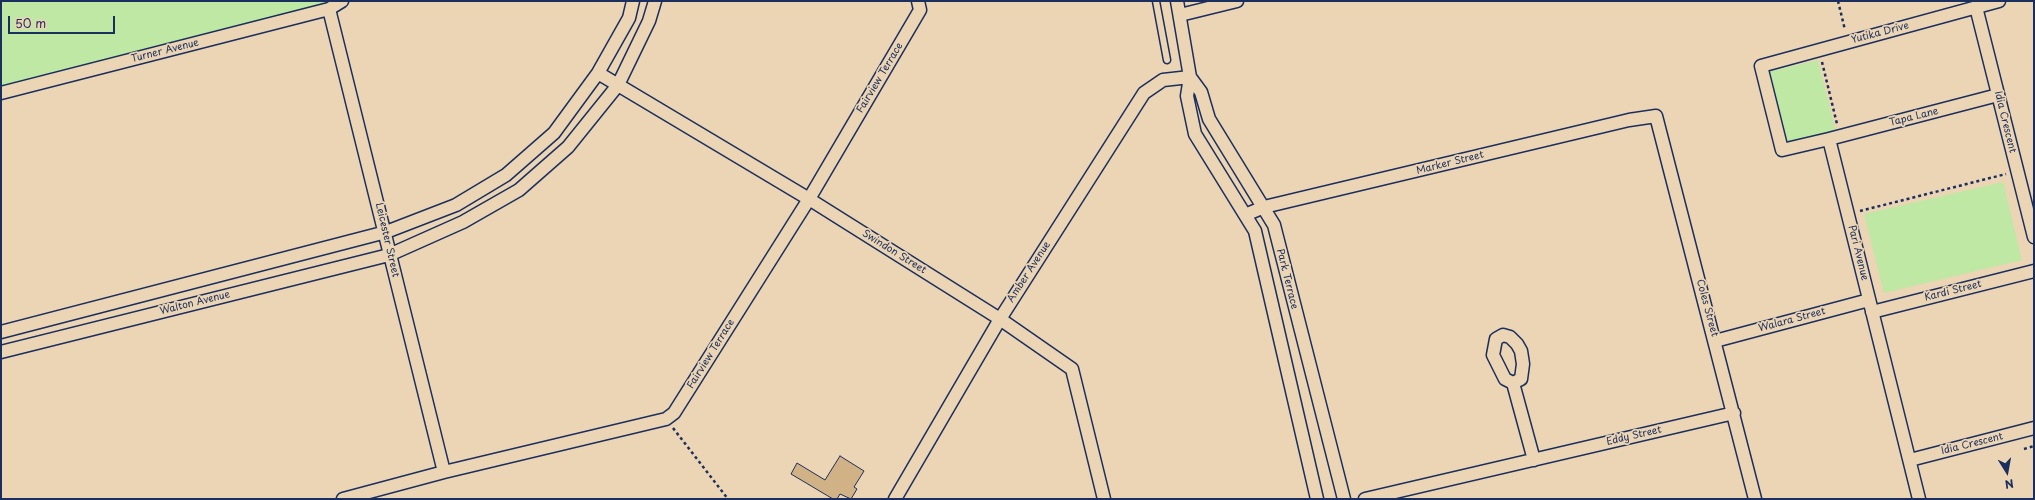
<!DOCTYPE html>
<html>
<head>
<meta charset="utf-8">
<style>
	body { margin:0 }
	#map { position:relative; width:2035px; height:500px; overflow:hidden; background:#ebd5b4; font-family:"Playpen Sans",sans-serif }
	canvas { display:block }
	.frame { position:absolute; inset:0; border:2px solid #1b2f5e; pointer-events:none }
	.north { position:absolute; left:1987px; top:452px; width:40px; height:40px; -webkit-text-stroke:3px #ebd5b4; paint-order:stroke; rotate:169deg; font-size:11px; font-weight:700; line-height:16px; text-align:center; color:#1b2f5e }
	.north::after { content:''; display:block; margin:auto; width:14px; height:18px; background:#1b2f5e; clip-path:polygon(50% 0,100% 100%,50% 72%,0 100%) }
	.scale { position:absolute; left:8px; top:16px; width:107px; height:18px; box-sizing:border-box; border:2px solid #1b2f5e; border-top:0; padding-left:5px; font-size:12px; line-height:14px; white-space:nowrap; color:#1b2f5e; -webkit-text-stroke:3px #ebd5b4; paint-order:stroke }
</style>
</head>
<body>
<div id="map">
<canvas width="2035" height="500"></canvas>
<div class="frame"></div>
<div class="north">N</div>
<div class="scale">50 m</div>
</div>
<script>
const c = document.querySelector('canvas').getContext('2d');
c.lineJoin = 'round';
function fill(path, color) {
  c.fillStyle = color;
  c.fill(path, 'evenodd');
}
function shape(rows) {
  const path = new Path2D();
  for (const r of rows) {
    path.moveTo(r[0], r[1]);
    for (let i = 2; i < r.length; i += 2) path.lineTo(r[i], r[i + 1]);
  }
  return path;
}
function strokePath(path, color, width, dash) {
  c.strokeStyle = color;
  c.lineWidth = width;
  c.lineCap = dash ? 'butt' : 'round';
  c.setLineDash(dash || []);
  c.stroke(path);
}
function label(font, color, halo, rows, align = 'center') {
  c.font = font + ' "Playpen Sans",sans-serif';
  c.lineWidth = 3.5;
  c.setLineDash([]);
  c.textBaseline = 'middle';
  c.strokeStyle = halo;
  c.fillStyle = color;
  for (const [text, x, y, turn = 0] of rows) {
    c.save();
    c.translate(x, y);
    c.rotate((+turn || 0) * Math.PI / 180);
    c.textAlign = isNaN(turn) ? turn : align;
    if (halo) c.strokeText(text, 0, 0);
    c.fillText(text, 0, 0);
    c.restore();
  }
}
fill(shape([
	[1,1,342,1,1,93],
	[1818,60,1836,132,1785,144,1767,72],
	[2003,182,2022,260,1884,293,1864,214]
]), '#bee8a4');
const building = shape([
	[840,456,864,471,854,487,857,489,851,499,840,494,837,499,833,499,791,474,797,463,825,480,840,456]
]);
fill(building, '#d1b287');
strokePath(building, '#1b2f5e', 1);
const service = shape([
	[1156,1,1167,60]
]);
const minor = shape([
	[1976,7,2034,237],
	[329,9,444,472],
	[1180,15,1237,1],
	[598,73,809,199,1000,319,1072,369,1104,499],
	[1,93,329,9,342,1],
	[1829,139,1998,95],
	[1245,215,1264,207,1629,120,1656,116,1755,499],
	[1872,312,2034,271],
	[1,332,386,232,456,205,506,175,554,133,598,73,629,18,633,1],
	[1715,341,1869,300],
	[1,352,389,255,463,222,519,190,568,147,618,85,649,21,655,1],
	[1513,383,1521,379,1523,364,1521,351,1517,344,1510,337,1503,335,1496,339,1493,355,1505,379,1513,383,1534,460],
	[1910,460,2034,428],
	[343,499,444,472,666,419,674,413,809,199,920,10,918,1],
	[895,499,1000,319,1144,93,1163,80,1190,77,1177,1],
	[1317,499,1255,231,1195,134,1187,96,1190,77,1201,92,1209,119,1274,225,1344,499],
	[1365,499,1734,413],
	[1919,499,1829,139,1782,150,1761,66,1999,1]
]);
strokePath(service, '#1b2f5e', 9);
strokePath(minor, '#1b2f5e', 15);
strokePath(shape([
	[1838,1,1845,30],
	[1822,62,1837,124],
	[1860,211,2006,174],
	[673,428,728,499],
	[2024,449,2034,446]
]), '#1b2f5e', 2.5, [3, 3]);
strokePath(service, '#ebd5b4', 6);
strokePath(minor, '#ebd5b4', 12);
label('10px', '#1b2f5e', '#ebd5b4', [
	["Yutika Drive",1880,33,-15],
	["Turner Avenue",165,51,-14],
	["Fairview Terrace",880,78,-59],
	["Tapa Lane",1914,117,-14],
	["Idia Crescent",2005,122,76],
	["Marker Street",1450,163,-14],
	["Leicester Street",387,240,77],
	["Swindon Street",894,252,32],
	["Pari Avenue",1858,253,76],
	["Amber Avenue",1029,272,-57],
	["Park Terrace",1287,279,76],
	["Kardi Street",1953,291,-14],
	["Walton Avenue",195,303,-14],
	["Coles Street",1707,308,75],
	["Walara Street",1792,320,-15],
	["Fairview Terrace",711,354,-58],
	["Eddy Street",1634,436,-13],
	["Idia Crescent",1972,444,-14]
]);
</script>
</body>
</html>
